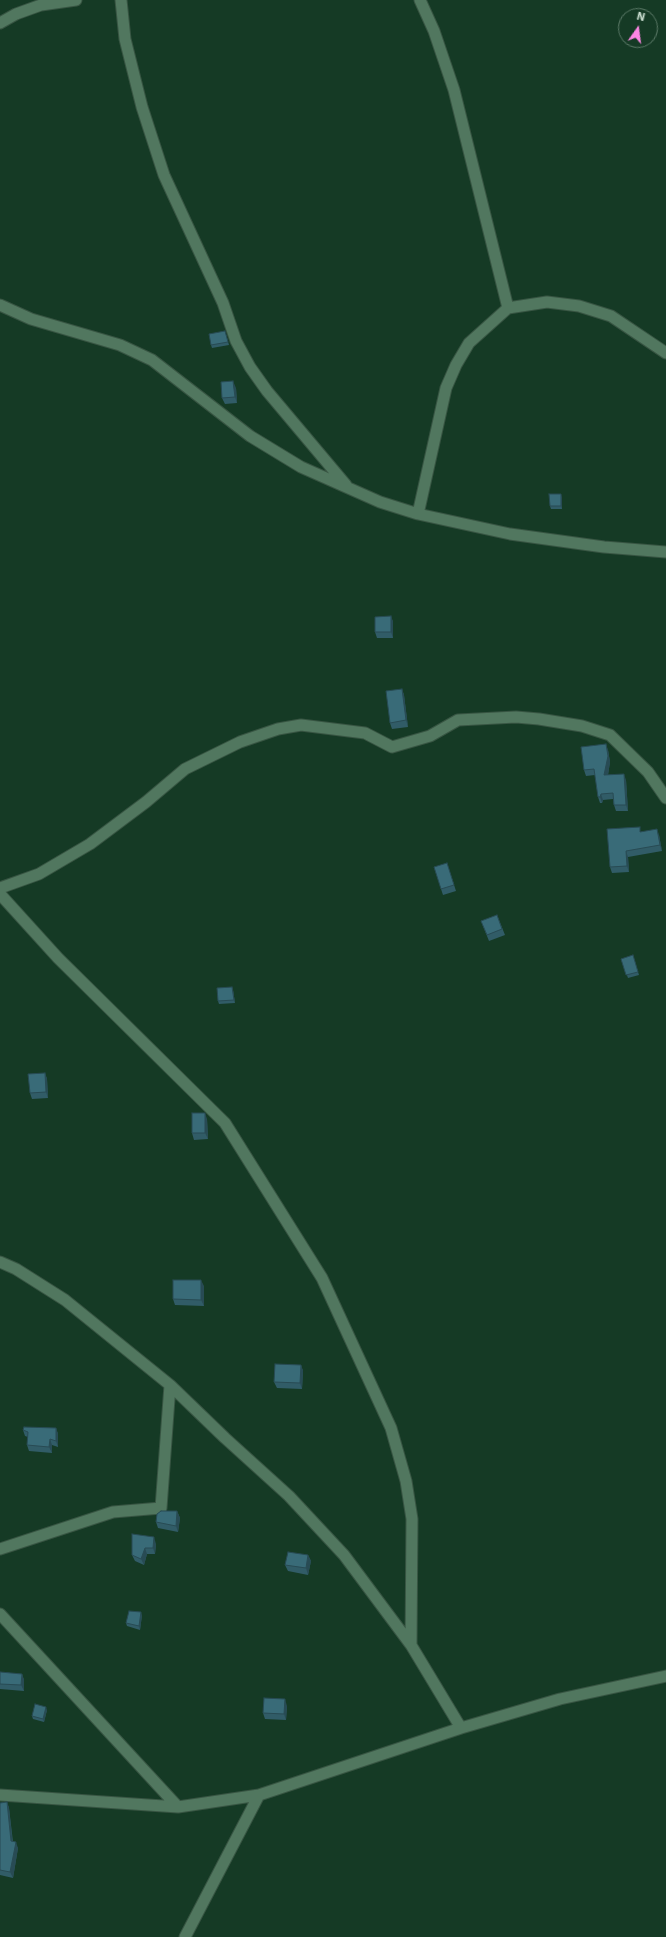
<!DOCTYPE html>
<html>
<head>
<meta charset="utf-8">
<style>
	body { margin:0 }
	#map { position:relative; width:666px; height:1937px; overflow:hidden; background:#153a25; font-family:"Work Sans",sans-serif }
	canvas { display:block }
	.north { position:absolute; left:618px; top:8px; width:40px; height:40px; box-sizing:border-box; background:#153a25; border:1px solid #5c7a68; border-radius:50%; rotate:14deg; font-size:11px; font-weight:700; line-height:16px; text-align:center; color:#c7dbcd }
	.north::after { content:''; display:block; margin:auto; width:14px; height:18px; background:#fc86e3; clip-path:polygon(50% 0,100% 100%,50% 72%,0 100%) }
</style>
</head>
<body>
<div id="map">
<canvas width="666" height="1937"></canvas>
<div class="north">N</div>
</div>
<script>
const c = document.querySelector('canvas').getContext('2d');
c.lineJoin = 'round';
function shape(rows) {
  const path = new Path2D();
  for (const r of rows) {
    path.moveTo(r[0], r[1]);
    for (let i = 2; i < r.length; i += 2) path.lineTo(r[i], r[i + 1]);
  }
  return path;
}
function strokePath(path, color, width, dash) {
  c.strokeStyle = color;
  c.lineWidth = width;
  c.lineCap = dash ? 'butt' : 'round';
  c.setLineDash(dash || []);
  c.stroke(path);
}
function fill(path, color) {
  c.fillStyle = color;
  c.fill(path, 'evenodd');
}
const street = shape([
	[121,0,125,39,142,107,164,175,223,303,236,341,250,367,267,391,346,485],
	[420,0,434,31,454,90,508,308],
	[0,23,16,14,41,5,76,0],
	[0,305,31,319,120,345,152,360,250,436,301,467,380,502,418,514,510,534,604,547,666,552],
	[418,514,446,388,456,365,469,343,508,308,547,302,579,306,611,316,666,353],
	[0,888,39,874,90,844,146,802,185,769,240,742,278,729,301,725,365,733,392,747,430,736,458,720,516,717,539,719,582,726,610,735,648,772,666,798],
	[0,894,58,958,225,1123,322,1278,391,1428,406,1481,412,1519,411,1645],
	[0,1262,16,1269,65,1300,170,1385,225,1438,289,1496,344,1555,411,1645,461,1728],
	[0,1549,113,1512,161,1508,170,1385],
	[0,1614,178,1807],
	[0,1795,178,1807,259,1795,461,1728,560,1699,666,1676],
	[185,1937,259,1795]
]);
strokePath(street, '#385543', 13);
strokePath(street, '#51775f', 11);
fill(shape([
	[226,334,229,345,212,348,211,345],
	[236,388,237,403,225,404,222,398],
	[562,497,562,509,551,509,550,506],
	[391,616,393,622,393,638,377,638,375,632],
	[402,689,404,695,408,727,392,729,390,723],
	[608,750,610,762,608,775,626,780,628,811,616,811,614,805,613,799,603,800,602,803,600,803,598,797,595,775,586,776,584,770],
	[642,832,659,835,662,851,628,857,629,872,612,873,610,867],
	[447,863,456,891,443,895,441,889],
	[497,915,505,935,489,941,481,921],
	[633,955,639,975,628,978,621,959],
	[232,987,233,990,235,1003,219,1004,218,1001],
	[45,1073,47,1079,48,1098,32,1099,30,1093],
	[207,1119,208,1139,194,1140,192,1133],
	[204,1286,204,1306,175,1305,173,1299],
	[301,1365,303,1371,302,1389,277,1388,274,1382],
	[56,1428,58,1434,58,1447,52,1445,52,1453,29,1451,27,1445,28,1437,25,1436,23,1430],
	[177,1511,180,1518,178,1532,158,1528,156,1522],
	[132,1534,156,1544,155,1554,147,1554,144,1565,135,1561,132,1555],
	[308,1555,311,1561,308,1575,288,1571,285,1565],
	[142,1615,140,1630,127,1626,126,1623],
	[0,1672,22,1674,24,1680,24,1691,0,1689],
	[287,1706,286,1720,265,1719,263,1713],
	[47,1710,44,1722,33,1719,32,1716],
	[7,1802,9,1808,13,1842,18,1848,13,1878,0,1875,0,1803]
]), '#315c67');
fill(shape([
	[233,381,236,388,237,403,235,397],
	[561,494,562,497,562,509,561,506],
	[391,616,393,622,393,638,391,632],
	[402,689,404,695,408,727,406,720],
	[606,744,608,750,610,762,607,781,604,775],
	[624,774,626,780,628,811,626,805],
	[601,794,603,800,602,803,600,797],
	[657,829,659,835,662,851,660,845],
	[626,851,628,857,629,872,627,866],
	[232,987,233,990,235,1003,234,1000],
	[45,1073,47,1079,48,1098,46,1092],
	[205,1113,207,1119,208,1139,205,1133],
	[201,1280,204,1286,204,1306,201,1300],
	[301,1365,303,1371,302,1389,300,1383],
	[56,1428,58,1434,58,1447,56,1441],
	[50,1439,52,1445,52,1453,49,1447],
	[177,1511,180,1518,178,1532,176,1526],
	[154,1537,156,1544,155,1554,153,1548],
	[145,1548,147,1554,144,1565,141,1559],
	[308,1555,311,1561,308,1575,306,1568],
	[141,1612,142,1615,140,1630,139,1626],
	[22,1674,24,1680,24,1691,21,1685],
	[285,1699,287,1706,286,1720,284,1714],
	[46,1707,47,1710,44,1722,43,1719],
	[7,1802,9,1808,13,1847,11,1841],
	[16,1842,18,1848,13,1878,10,1872]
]), '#284b54');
const building = shape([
	[225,331,228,342,211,345,209,334,225,331],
	[233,381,235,397,222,398,221,382,233,381],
	[549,494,561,494,561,506,550,506,549,494],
	[391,616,391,632,375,632,375,617,391,616],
	[402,689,406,720,390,723,386,691,402,689],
	[606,744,608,756,604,775,624,774,626,805,614,805,613,793,601,794,600,797,598,797,594,769,584,770,581,747,606,744],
	[640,827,640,832,657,829,660,845,626,851,627,866,610,867,607,829,640,827],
	[447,863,454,885,441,889,434,867,447,863],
	[497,915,502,929,487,935,481,921,497,915],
	[633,955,638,972,626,975,621,959,633,955],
	[232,987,234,1000,218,1001,217,988,232,987],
	[45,1073,46,1092,30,1093,28,1074,45,1073],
	[192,1113,205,1113,205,1133,192,1133,192,1113],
	[173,1280,201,1280,201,1300,173,1299,173,1280],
	[275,1364,301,1365,300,1383,274,1382,275,1364],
	[24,1427,56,1428,56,1441,50,1439,49,1447,27,1445,28,1432,23,1430,24,1427],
	[161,1511,177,1511,176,1526,156,1522,157,1514,161,1511],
	[132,1534,154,1537,153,1548,145,1548,141,1559,132,1555,132,1534],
	[288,1552,308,1555,306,1568,285,1565,288,1552],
	[129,1611,141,1612,139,1626,126,1623,129,1611],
	[0,1672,22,1674,21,1685,0,1684,0,1672],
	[264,1698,285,1699,284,1714,263,1713,264,1698],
	[35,1704,46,1707,43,1719,32,1716,35,1704],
	[7,1802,11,1841,16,1842,10,1872,0,1870,0,1803,7,1802]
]);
fill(building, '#396b78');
strokePath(building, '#284b54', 1);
</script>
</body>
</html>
